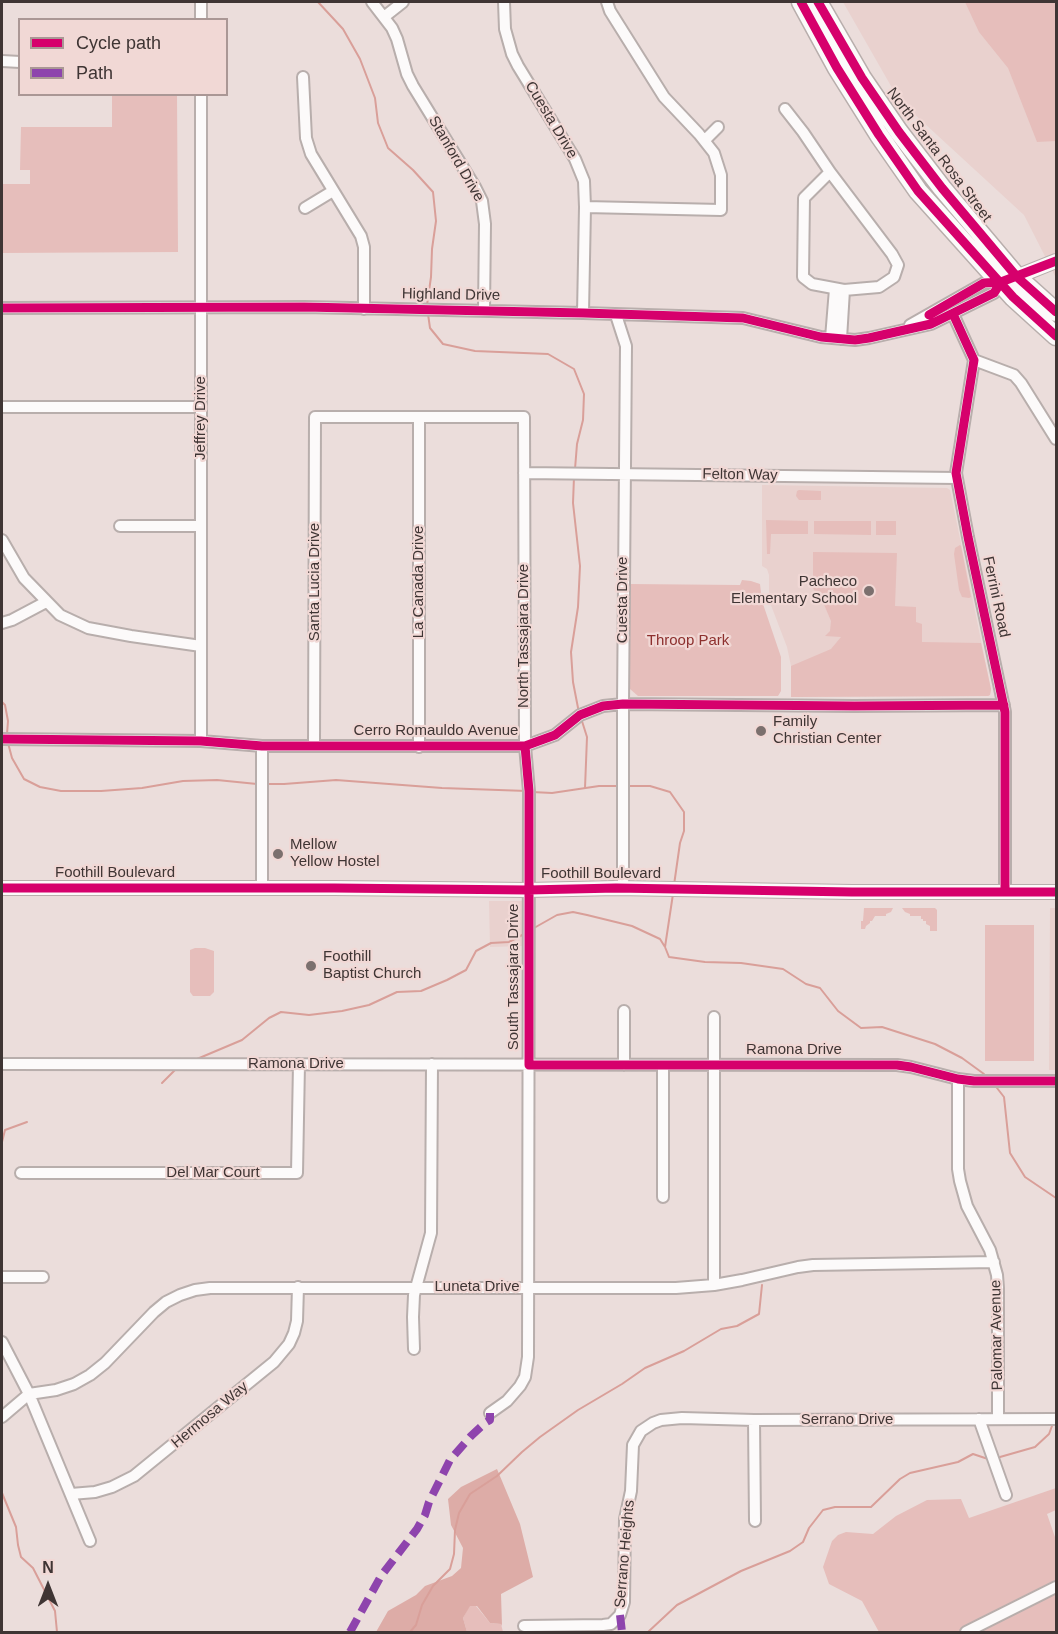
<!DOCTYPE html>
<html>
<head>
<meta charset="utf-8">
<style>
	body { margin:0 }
	#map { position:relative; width:1058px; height:1634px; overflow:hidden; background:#ebdddb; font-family:Arial,sans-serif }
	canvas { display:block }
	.frame { position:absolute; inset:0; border:3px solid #3f3534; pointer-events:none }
	.legend { position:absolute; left:18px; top:18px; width:210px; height:78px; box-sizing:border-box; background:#f1d8d5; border:2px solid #aa9795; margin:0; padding:8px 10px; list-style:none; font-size:18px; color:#3f3534 }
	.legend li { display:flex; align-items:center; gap:12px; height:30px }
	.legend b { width:30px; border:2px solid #aa9795 }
	.north { position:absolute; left:18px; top:1556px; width:60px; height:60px; -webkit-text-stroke:4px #f1d8d5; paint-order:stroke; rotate:0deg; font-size:16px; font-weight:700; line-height:24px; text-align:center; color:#3f3534 }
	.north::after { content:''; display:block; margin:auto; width:21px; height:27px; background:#3f3534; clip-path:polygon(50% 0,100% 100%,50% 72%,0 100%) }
</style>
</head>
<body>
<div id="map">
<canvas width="1058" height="1634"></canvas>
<div class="frame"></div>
<ul class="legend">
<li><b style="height:8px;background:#d6006c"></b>Cycle path</li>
<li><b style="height:8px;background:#8e44ad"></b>Path</li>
</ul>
<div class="north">N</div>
</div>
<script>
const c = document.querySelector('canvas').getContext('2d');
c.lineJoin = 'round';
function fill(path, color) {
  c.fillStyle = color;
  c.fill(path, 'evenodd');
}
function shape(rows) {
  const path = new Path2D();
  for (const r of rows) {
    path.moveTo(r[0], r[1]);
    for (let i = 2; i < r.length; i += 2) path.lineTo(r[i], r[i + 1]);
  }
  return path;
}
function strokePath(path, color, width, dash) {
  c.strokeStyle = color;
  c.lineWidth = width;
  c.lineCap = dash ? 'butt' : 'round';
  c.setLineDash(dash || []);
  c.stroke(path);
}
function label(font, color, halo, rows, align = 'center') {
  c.font = font + ' Arial,sans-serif';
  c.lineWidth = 4.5;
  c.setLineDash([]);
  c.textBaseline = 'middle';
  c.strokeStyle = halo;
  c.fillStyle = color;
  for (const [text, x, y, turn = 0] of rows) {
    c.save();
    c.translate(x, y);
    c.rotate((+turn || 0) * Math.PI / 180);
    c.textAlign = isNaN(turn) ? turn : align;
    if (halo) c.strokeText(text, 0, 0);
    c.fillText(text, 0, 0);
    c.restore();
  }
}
fill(shape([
	[843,2,1056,2,1056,278,1024,215,899,100],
	[762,485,947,488,950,490,991,689,990,695,988,696,791,697,791,666,787,647,769,600,769,575,767,569,762,566],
	[489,901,522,901,523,946,490,947],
	[1050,908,1056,908,1056,1070,1049,1070]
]), '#e9d1ce');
fill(shape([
	[965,2,1056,2,1056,141,1037,142,1008,68,979,32],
	[112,95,177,95,178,252,2,253,2,184,30,184,30,170,20,170,21,127,112,127],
	[799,490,821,491,821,500,799,500,796,496,797,491],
	[766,520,808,521,808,534,771,534,770,554,767,554],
	[814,521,871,521,871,535,814,534],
	[876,521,896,521,896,535,876,535],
	[960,545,961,546,971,597,969,598,962,597,959,590,954,554,955,548],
	[813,552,897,553,895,606,916,607,916,622,922,624,922,642,981,643,991,689,990,695,988,696,791,697,791,666,831,649,841,637,825,636,830,631,831,621,820,595,814,597,816,593,813,588],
	[742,580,751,581,760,584,762,601,781,657,781,691,778,696,638,696,630,689,629,684,629,584,740,585],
	[864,908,893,908,891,912,886,914,886,916,875,916,872,921,870,921,870,923,866,926,865,929,861,929,861,921,863,921],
	[902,908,935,908,937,910,937,931,930,931,930,926,926,924,926,921,923,921,923,919,921,919,921,916,910,916,910,914,905,912],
	[985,925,1034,925,1034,1061,985,1061],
	[195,948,205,948,214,951,214,992,210,996,193,996,190,992,190,950],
	[1056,1488,1056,1510,1047,1514,1056,1540,1056,1632,879,1632,862,1601,829,1584,823,1567,832,1541,838,1535,846,1532,873,1534,896,1516,927,1500,961,1499,969,1518],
	[469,1606,476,1606,490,1623,501,1624,503,1632,467,1632,463,1618]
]), '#e6bebb');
fill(shape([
	[497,1469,520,1524,533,1577,501,1594,502,1626,501,1624,490,1623,477,1606,470,1606,463,1618,467,1632,376,1632,388,1611,416,1595,425,1586,452,1576,461,1568,463,1548,451,1525,448,1499,461,1487]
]), '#ddaca7');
strokePath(shape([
	[318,2,343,29,360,59,375,98,378,123,388,148,413,170,433,192,436,221,432,249,431,277,427,305],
	[428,314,430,328,443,344,475,351,548,354,574,369,584,394,583,420,577,444,575,469],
	[574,477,573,503,580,566,578,607,571,652,573,682,579,713],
	[2,702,5,705,8,721,7,734],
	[581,718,587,737,585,788],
	[8,743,12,758,24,779,40,787,61,791,101,791,142,788,183,781,217,780,257,784],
	[266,784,284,784,336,780,442,788,527,791],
	[628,786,650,786,670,792,684,812,684,831,680,843,674,885],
	[532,792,552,793,599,786,619,786],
	[534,928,557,915,573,912,587,915,632,926,660,939,665,947,669,957,705,962,741,963,783,969,806,984,820,988,838,1011,861,1028,882,1027,935,1044,962,1058,984,1074],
	[665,947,673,894],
	[197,1059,242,1040,269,1018,281,1012,309,1015,342,1011,369,1005,397,992,421,991,447,980,466,970,476,951,491,943,509,942,526,933],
	[162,1083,176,1069],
	[997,1088,1004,1097,1010,1153,1025,1177,1056,1198],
	[2,1142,5,1130,27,1122],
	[1000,1457,1035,1447,1049,1434,1052,1426],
	[2,1493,16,1527,18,1545,21,1557,33,1568,55,1611,57,1632],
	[410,1632,416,1625,422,1605,433,1586,450,1569,454,1554,455,1530,459,1513,470,1494,497,1476,522,1452,540,1437,578,1410,622,1384,645,1368,684,1351,721,1329,737,1326,759,1314,762,1285],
	[648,1632,677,1605,696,1595,741,1571,790,1551,803,1542,809,1528,823,1510,835,1507,871,1507,900,1479,910,1473,958,1462,973,1454,988,1459]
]), '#d99f99', 2);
const street = shape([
	[201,2,201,20],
	[372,2,392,28,397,39,407,74,413,86,475,187,482,201,485,224,484,311],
	[504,2,505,29,512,54,518,66,575,159,584,181,585,207,583,313],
	[384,17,403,2],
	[2,61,20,62],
	[303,77,306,138,311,154,361,236,364,247,364,309],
	[785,109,803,132,830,172],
	[705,140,718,127],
	[830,172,892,254,898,265,894,277,879,287,844,290,812,284,803,277,804,198,830,172],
	[585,207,721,210,721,175,714,153,699,134,664,97,610,11,607,2],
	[305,208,333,191],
	[2,308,304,307,583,313,743,318,821,337,855,340,869,338,931,324,994,293,1001,282],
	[953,314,974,360,956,473,968,537,1005,712,1005,892],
	[616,315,626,346,623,704,623,888],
	[910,325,984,283,1000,282],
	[831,338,835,289],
	[841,339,844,290],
	[974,360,1014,375,1021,383,1056,439],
	[2,407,201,407],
	[524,473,957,478],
	[120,526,201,526],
	[2,540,24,578,60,615,88,628,131,636,201,646],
	[2,623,12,620,46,602],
	[2,739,201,741,262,746,525,746,555,735,580,715,603,706,623,704,854,706,1004,705],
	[201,741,201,94],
	[314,746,315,417,524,417,525,746,529,791,528,1357,525,1377,520,1386,507,1401,490,1413],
	[419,747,419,417],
	[262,888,262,746],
	[2,1064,897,1065,911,1067,958,1079,974,1081,1056,1081],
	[624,1065,624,1011],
	[958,1079,958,1169,960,1181,967,1206,990,1250,997,1275,998,1288,998,1419],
	[21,1173,297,1173,299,1064],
	[663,1197,663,1065],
	[2,1277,43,1277],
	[714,1285,714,1017],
	[2,1342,29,1394,90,1541],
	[414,1349,413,1317,414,1295,431,1233,432,1064],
	[2,1417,29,1394,56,1390,74,1384,90,1375,105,1363,154,1312,166,1302,180,1295,195,1290,210,1288,676,1288,714,1285,742,1280,798,1267,813,1265,994,1262],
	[979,1419,1006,1495],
	[754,1420,755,1521],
	[71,1494,95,1492,112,1487,134,1476,274,1362,289,1344,294,1333,297,1321,298,1287],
	[524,1626,603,1625,611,1624,620,1615,624,1602,625,1519,631,1491,633,1445,641,1431,653,1423,661,1420,682,1418,754,1420,1056,1419],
	[966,1632,1056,1587]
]);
const secondary = shape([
	[1011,279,1056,261],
	[2,888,334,888,528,890,616,888,852,892,1056,892]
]);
const highway = shape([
	[801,2,837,68,879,135,918,191,1013,297,1056,336],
	[818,2,862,78,899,132,942,188,1017,277,1056,312]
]);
strokePath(street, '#b8aeac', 14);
strokePath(secondary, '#b8aeac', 16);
strokePath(highway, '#b8aeac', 21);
strokePath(street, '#fcfafa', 10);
strokePath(secondary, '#fcfafa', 14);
strokePath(highway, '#fcfafa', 18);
strokePath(shape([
	[620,1615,622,1632],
	[350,1632,381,1576,417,1529,425,1515,429,1502,450,1460,471,1436,485,1423,490,1420,490,1413]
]), '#8e44ad', 8, [15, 8]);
strokePath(shape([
	[801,2,837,68,879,135,918,191,1013,297,1056,336],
	[818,2,862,78,899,132,942,188,1017,277,1056,312],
	[2,308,304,307,583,313,743,318,821,337,855,340,869,338,931,324,994,293,1001,282],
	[953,314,974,360,956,473,968,537,1005,712,1005,892],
	[929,315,984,283,1001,282,1056,261],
	[2,739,201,741,262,746,525,746,555,735,580,715,603,706,623,704,854,706,1004,705],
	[525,746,529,791,529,1065,897,1065,911,1067,958,1079,974,1081,1056,1081],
	[2,888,334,888,528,890,616,888,852,892,1056,892]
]), '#d6006c', 9);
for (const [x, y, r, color] of [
	[869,591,6,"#7b706e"],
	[761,731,6,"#7b706e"],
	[278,854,6,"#7b706e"],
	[311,966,6,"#7b706e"]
]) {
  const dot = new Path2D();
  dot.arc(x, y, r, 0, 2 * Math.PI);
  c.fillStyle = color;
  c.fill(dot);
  strokePath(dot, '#f1d8d5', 2);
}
label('15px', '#3f3534', '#f1d8d5', [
	["Cuesta Drive",551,120,59],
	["North Santa Rosa Street",939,155,53],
	["Stanford Drive",456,159,60],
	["Highland Drive",451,295,1],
	["Jeffrey Drive",201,418,-90],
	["Felton Way",740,475,1],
	["Santa Lucia Drive",315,582,-90],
	["La Canada Drive",419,582,-90],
	["Ferrini Road",996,597,78],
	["Cuesta Drive",623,600,-90],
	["North Tassajara Drive",524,636,-90],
	["Cerro Romauldo Avenue",436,731],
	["Foothill Boulevard",115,873],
	["Foothill Boulevard",601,874],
	["South Tassajara Drive",514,977,-90],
	["Ramona Drive",794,1050],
	["Ramona Drive",296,1064],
	["Del Mar Court",213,1173],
	["Luneta Drive",477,1287],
	["Palomar Avenue",997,1335,-91],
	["Hermosa Way",210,1415,-40],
	["Serrano Drive",847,1420],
	["Serrano Heights",625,1554,-85]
]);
label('15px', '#3f3534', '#f1d8d5', [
	["Pacheco",857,582,"right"],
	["Elementary School",857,599,"right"],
	["Family",773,722],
	["Christian Center",773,739],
	["Mellow",290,845],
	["Yellow Hostel",290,862],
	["Foothill",323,957],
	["Baptist Church",323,974]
], 'left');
label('15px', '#8d302e', '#f1d8d5', [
	["Throop Park",688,641]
]);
</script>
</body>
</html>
